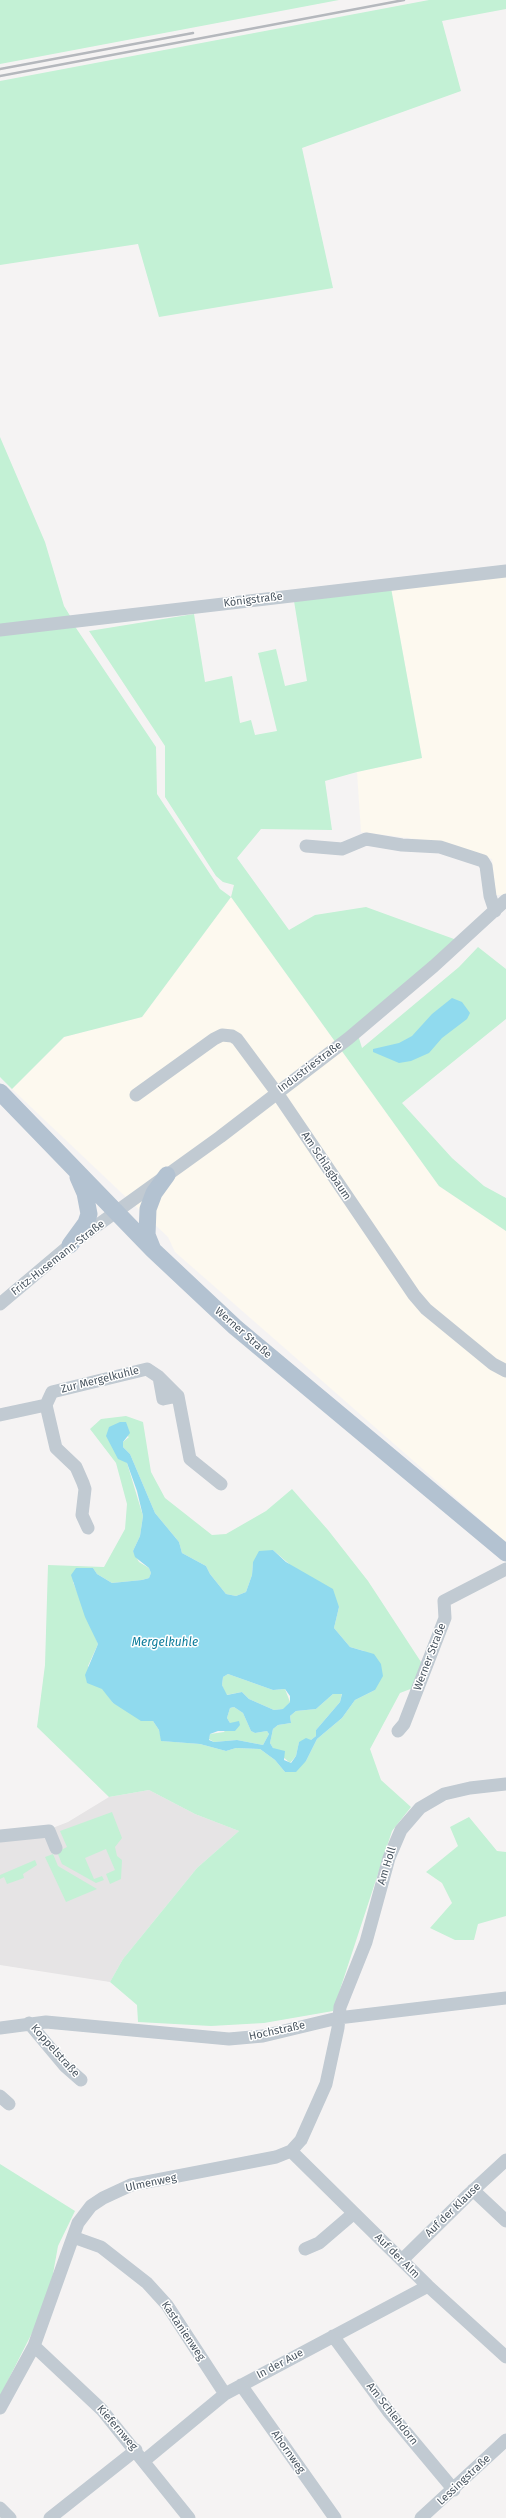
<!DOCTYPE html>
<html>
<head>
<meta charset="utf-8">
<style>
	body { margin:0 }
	canvas { display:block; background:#f5f3f3 }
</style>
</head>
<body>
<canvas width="506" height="2518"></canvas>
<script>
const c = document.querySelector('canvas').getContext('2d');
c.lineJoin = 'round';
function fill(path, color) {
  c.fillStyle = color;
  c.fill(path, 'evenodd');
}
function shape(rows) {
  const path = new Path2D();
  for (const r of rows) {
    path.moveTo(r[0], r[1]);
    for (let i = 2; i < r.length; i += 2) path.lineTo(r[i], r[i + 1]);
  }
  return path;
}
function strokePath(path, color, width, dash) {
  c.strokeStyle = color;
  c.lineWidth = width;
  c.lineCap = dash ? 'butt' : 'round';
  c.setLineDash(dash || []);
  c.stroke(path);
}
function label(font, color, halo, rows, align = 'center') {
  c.font = font + ' "Fira Sans",sans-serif';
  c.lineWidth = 3;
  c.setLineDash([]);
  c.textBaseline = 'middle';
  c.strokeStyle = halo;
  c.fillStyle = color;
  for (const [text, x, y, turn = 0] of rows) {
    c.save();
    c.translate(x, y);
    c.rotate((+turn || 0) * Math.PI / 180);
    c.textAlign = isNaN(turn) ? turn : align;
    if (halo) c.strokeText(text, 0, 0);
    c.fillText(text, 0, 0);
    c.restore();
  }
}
fill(shape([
	[506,573,506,895,496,895,492,859,440,842,361,832,357,772,422,758,391,588],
	[231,897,439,1186,506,1231,506,1542,175,1252,168,1237,12,1089,64,1037,142,1017]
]), '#fdf9ef');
fill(shape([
	[149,1790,195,1814,239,1831,197,1868,123,1959,110,1982,0,1965,0,1841,32,1836,68,1822,109,1797]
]), '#e6e4e5');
fill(shape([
	[0,0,339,0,0,64],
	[429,0,506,0,506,9,442,21,461,91,302,148,333,288,159,317,138,244,0,265,0,81],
	[0,437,45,542,64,606,72,619,0,626],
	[391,588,422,758,357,772,325,781,332,830,261,829,237,858,289,930,315,915,366,907,465,943,358,1035,362,1048,459,967,478,947,506,969,506,1019,402,1103,452,1158,484,1186,506,1198,506,1231,439,1186,231,897,142,1017,64,1037,12,1089,0,1077,0,633,74,625,156,747,157,794,220,889,231,897,234,885,223,882,216,876,165,797,165,746,89,631,194,614,205,682,232,676,240,723,251,720,255,735,277,731,258,653,276,649,285,686,307,681,294,601],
	[126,1416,143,1422,151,1472,165,1498,212,1535,226,1534,266,1511,292,1489,328,1530,368,1581,423,1665,413,1688,400,1693,370,1749,381,1780,411,1807,392,1831,333,2011,264,2023,211,2026,138,2022,137,2005,110,1982,123,1959,197,1868,239,1831,195,1814,149,1790,109,1797,37,1727,45,1665,48,1565,104,1567,125,1529,127,1504,116,1463,90,1429,101,1419],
	[109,1427,129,1437,123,1442,123,1447,130,1454,155,1513,179,1542,182,1553,206,1566,210,1574,226,1594,236,1596,246,1592,252,1575,253,1562,273,1550,339,1607,334,1628,350,1647,364,1651,375,1690,355,1700,342,1718,317,1739,306,1761,285,1772,275,1760,260,1749,236,1748,226,1751,200,1744,162,1741,159,1730,153,1721,113,1703,88,1666,98,1644,73,1582,93,1568,97,1574,112,1583,142,1580,149,1578,151,1573,149,1568,139,1562,133,1551,140,1536,143,1516,127,1463],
	[228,1674,273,1690,285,1689,290,1702,284,1709,274,1710,249,1699,242,1692,226,1695,222,1685,223,1677],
	[342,1693,340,1702,316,1730,316,1736,311,1740,299,1742,296,1756,290,1763,273,1748,270,1743,273,1729,278,1725,291,1723,290,1716,296,1711,316,1709,333,1694],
	[234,1707,243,1713,251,1731,255,1733,267,1731,269,1734,263,1745,237,1740,214,1742,209,1739,210,1734,224,1732,230,1723,227,1718,230,1708],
	[112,1812,122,1838,115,1847,117,1856,122,1860,121,1879,110,1884,106,1874,115,1870,106,1849,85,1858,94,1879,102,1876,104,1880,96,1883,62,1864,57,1852,67,1847,60,1831],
	[469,1817,497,1851,506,1852,506,1916,478,1924,474,1940,455,1940,430,1928,452,1903,442,1883,426,1872,458,1846,450,1827],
	[53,1854,58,1866,97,1889,66,1902,45,1857],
	[35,1860,37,1865,23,1874,24,1878,7,1884,4,1877,0,1879,0,1875],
	[0,2164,75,2211,58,2246,51,2285,33,2331,0,2396]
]), '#c3f1d5');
fill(shape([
	[452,998,462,1002,470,1013,467,1019,442,1038,429,1053,411,1061,399,1063,373,1052,373,1049,399,1043,412,1036,432,1014],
	[120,1422,126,1422,130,1433,123,1442,123,1447,130,1454,155,1513,179,1542,182,1553,206,1566,210,1574,226,1594,236,1596,246,1592,252,1575,253,1562,259,1551,273,1550,286,1562,333,1589,339,1607,334,1628,350,1647,374,1654,381,1664,383,1676,375,1690,355,1700,342,1718,317,1739,306,1761,296,1772,285,1772,275,1760,260,1749,236,1748,226,1751,200,1744,161,1741,159,1730,153,1721,141,1721,113,1703,102,1689,87,1683,85,1675,98,1644,85,1617,71,1575,76,1568,93,1568,97,1574,112,1583,142,1580,149,1578,151,1573,149,1568,135,1557,133,1551,140,1536,143,1516,137,1491,127,1463,118,1459,106,1436,109,1427],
	[228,1674,273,1690,285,1689,290,1696,290,1702,283,1709,274,1710,249,1699,242,1692,227,1695,222,1685,223,1677],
	[333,1694,342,1694,340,1702,316,1730,316,1736,311,1740,306,1738,299,1742,296,1756,291,1763,284,1760,285,1751,273,1748,270,1743,273,1729,278,1725,291,1723,290,1716,296,1711,316,1709],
	[234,1707,243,1713,251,1731,255,1733,267,1731,269,1734,263,1745,237,1740,214,1742,209,1740,210,1734,218,1731,235,1731,240,1725,239,1721,230,1723,227,1718,230,1708]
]), '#90daee');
strokePath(shape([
	[0,630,506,571],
	[306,846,342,849,366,839,402,845,440,847,483,861,486,866,490,896,495,911],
	[136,1095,214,1039,222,1035,232,1036,237,1039,277,1093,414,1295,426,1309,493,1364,506,1371],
	[0,1304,70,1245,220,1137,349,1038,434,966,506,900],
	[159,1377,163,1399,178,1396],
	[46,1405,52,1392,147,1369,159,1377,178,1396,190,1459,221,1484],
	[46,1405,56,1448,76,1467,83,1483,85,1489,82,1515,88,1528],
	[0,1415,46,1405],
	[398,1731,404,1724,445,1618,444,1601,506,1569],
	[0,1836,49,1831,56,1848],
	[29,2023,65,2066,81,2080],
	[0,2028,46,2022,229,2039,263,2036,338,2018,506,1998],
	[0,2096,9,2104],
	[291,2151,428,2286,506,2357],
	[473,2190,506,2221],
	[73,2237,101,2247,147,2283,167,2305,225,2394],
	[305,2249,319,2243,354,2213],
	[402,2260,468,2195,506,2160],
	[333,2336,388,2411,454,2490],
	[34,2346,102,2410,189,2518],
	[241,2385,335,2518],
	[0,2408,34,2346,78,2223,91,2206,103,2198,131,2185,276,2157,291,2151,301,2140,326,2084,338,2028,340,2007,366,1942,389,1858,401,1830,420,1808,444,1794,470,1788,506,1784],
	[145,2460,225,2394,428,2286],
	[0,2508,10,2518],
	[50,2518,136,2450],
	[421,2518,506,2440]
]), '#c1cad2', 13);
strokePath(shape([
	[0,1092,153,1250,235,1327,506,1553],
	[70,1245,86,1223,89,1214,85,1193,78,1177],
	[153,1250,147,1235,148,1209,154,1193,167,1175]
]), '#b3c2d1', 17);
strokePath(shape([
	[0,69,193,33],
	[0,76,404,0]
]), '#b5b8bd', 2.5);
label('11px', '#4a5661', '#fff', [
	["Königstraße",253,600,-7],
	["Industriestraße",310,1067,-37],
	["Am Schlagbaum",326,1166,56],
	["Fritz-Husemann-Straße",58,1258,-38],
	["Werner Straße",243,1333,41],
	["Zur Mergelkuhle",100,1380,-14],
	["Werner Straße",430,1657,-69],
	["Am Holl",387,1866,-73],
	["Hochstraße",277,2031,-12],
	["Koppelstraße",55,2051,48],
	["Ulmenweg",151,2183,-12],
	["Auf der Klause",453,2210,-44],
	["Auf der Alm",397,2256,45],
	["Kastanienweg",183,2331,56],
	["In der Aue",280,2364,-28],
	["Am Schlehdorn",392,2414,52],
	["Kiefernweg",117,2428,49],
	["Ahornweg",288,2452,55],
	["Lessingstraße",464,2480,-43]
]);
label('italic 12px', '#0c7c9b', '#fff', [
	["Mergelkuhle",165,1643]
]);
</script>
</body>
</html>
